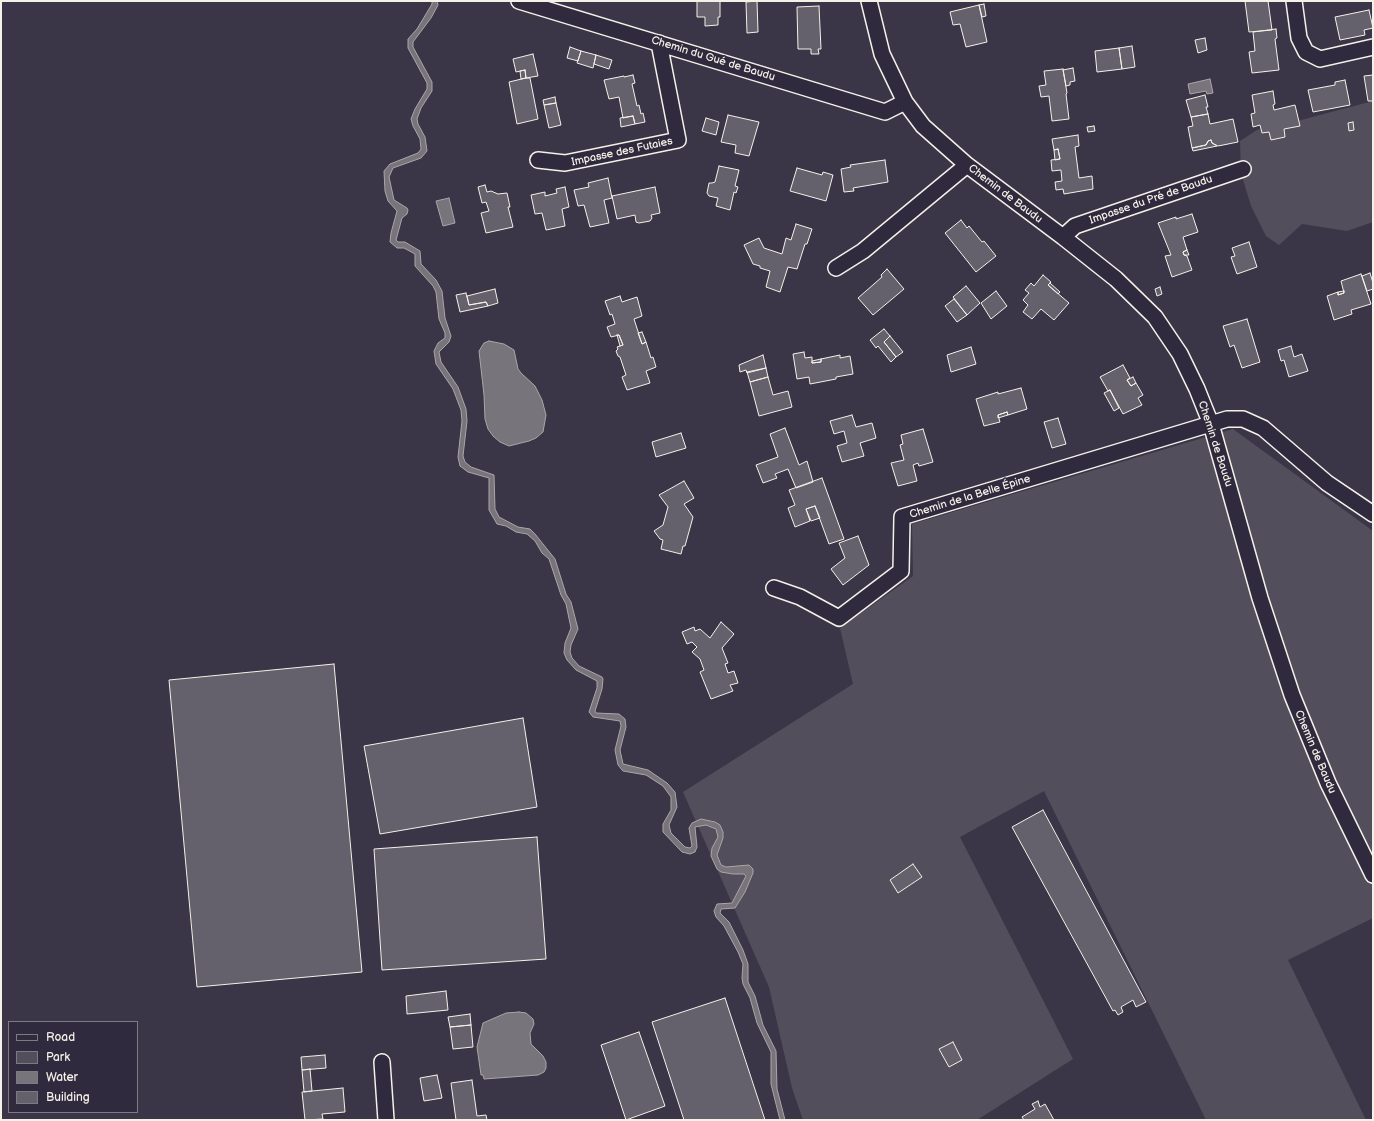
<!DOCTYPE html>
<html>
<head>
<meta charset="utf-8">
<style>
	body { margin:0 }
	#map { position:relative; width:1374px; height:1121px; overflow:hidden; background:#3b3647; font-family:"Balsamiq Sans",sans-serif }
	canvas { display:block }
	.frame { position:absolute; inset:0; border:2px solid #f4f1e8; pointer-events:none }
	.legend { position:absolute; left:8px; top:1021px; width:130px; height:92px; box-sizing:border-box; background:#2f2a3d; border:1px solid #7e7a81; margin:0; padding:5px 7px; list-style:none; font-size:12px; color:#f4f1e8 }
	.legend li { display:flex; align-items:center; gap:8px; height:20px }
	.legend b { width:20px; border:1px solid #7e7a81 }
</style>
</head>
<body>
<div id="map">
<canvas width="1374" height="1121"></canvas>
<div class="frame"></div>
<ul class="legend">
<li><b style="height:5px;background:#2f2a3d"></b>Road</li>
<li><b style="height:11px;background:#534e5c"></b>Park</li>
<li><b style="height:11px;background:#78747b"></b>Water</li>
<li><b style="height:11px;background:#65616c"></b>Building</li>
</ul>
</div>
<script>
const c = document.querySelector('canvas').getContext('2d');
c.lineJoin = 'round';
function fill(path, color) {
  c.fillStyle = color;
  c.fill(path, 'evenodd');
}
function shape(rows) {
  const path = new Path2D();
  for (const r of rows) {
    path.moveTo(r[0], r[1]);
    for (let i = 2; i < r.length; i += 2) path.lineTo(r[i], r[i + 1]);
  }
  return path;
}
function strokePath(path, color, width, dash) {
  c.strokeStyle = color;
  c.lineWidth = width;
  c.lineCap = dash ? 'butt' : 'round';
  c.setLineDash(dash || []);
  c.stroke(path);
}
function label(font, color, halo, rows, align = 'center') {
  c.font = font + ' "Balsamiq Sans",sans-serif';
  c.lineWidth = 3;
  c.setLineDash([]);
  c.textBaseline = 'middle';
  c.strokeStyle = halo;
  c.fillStyle = color;
  for (const [text, x, y, turn = 0] of rows) {
    c.save();
    c.translate(x, y);
    c.rotate((+turn || 0) * Math.PI / 180);
    c.textAlign = isNaN(turn) ? turn : align;
    if (halo) c.strokeText(text, 0, 0);
    c.fillText(text, 0, 0);
    c.restore();
  }
}
fill(shape([
	[1373,101,1373,222,1347,231,1302,224,1279,245,1266,236,1251,206,1241,173,1240,141,1257,130,1286,124],
	[1233,429,1373,531,1373,918,1288,960,1366,1120,1206,1120,1044,791,960,837,1073,1059,977,1120,803,1120,792,1088,769,987,683,792,853,684,840,628,913,576,912,524]
]), '#534e5c');
const water = shape([
	[432,1,437,1,438,5,431,18,413,42,413,47,432,82,432,91,421,108,417,119,418,124,425,137,427,151,421,158,393,168,389,177,394,200,407,208,408,210,407,214,402,218,396,240,398,242,405,242,420,251,421,264,436,280,442,291,445,318,451,336,449,342,439,352,441,362,458,387,466,409,467,421,463,456,465,462,471,467,494,475,495,509,499,517,518,527,530,529,535,534,555,559,566,594,571,602,578,629,571,645,570,652,572,658,579,666,602,677,603,679,602,689,595,711,596,713,619,714,625,719,626,727,620,750,623,764,648,770,667,783,675,792,677,807,669,825,671,833,685,847,690,848,692,846,689,828,692,823,701,819,715,822,720,825,723,832,723,838,717,855,721,865,726,867,749,865,753,869,753,873,745,892,735,908,721,909,720,913,729,922,743,950,748,964,748,982,755,996,763,1025,776,1051,777,1089,785,1120,780,1120,771,1084,771,1052,757,1023,750,998,743,984,742,978,743,964,738,952,724,926,716,917,714,911,717,904,732,903,746,876,744,874,733,874,721,872,717,869,711,856,712,848,718,837,716,829,706,825,695,827,697,847,695,852,690,854,682,852,663,832,663,824,671,810,671,797,663,786,646,775,623,771,618,765,615,750,621,726,620,721,593,717,589,712,597,688,597,681,576,670,567,660,564,653,565,643,571,628,566,604,561,595,549,559,542,553,535,541,527,534,516,532,506,526,497,524,489,510,489,478,468,472,460,466,458,457,462,421,461,410,453,389,436,364,434,351,438,343,445,338,445,333,439,319,436,292,433,286,415,266,415,254,404,248,397,248,390,242,391,233,397,211,388,201,385,191,384,171,390,164,418,153,421,149,420,139,413,126,411,119,415,109,427,89,427,83,408,48,408,39,417,29,432,4,432,1],
	[1210,79,1213,93,1207,94,1206,91,1190,94,1188,84,1210,79],
	[449,198,455,223,443,226,436,201,449,198],
	[489,341,504,344,514,350,518,369,521,373,535,386,542,400,546,415,543,432,536,438,529,441,509,446,500,442,493,436,488,429,485,419,484,395,479,351,484,343,489,341],
	[519,1012,526,1013,533,1019,534,1024,530,1033,531,1044,543,1056,546,1062,546,1068,544,1072,538,1075,484,1079,483,1075,481,1075,477,1047,483,1023,506,1013,519,1012]
]);
fill(water, '#78747b');
strokePath(water, '#aaa6a7', 1);
const building = shape([
	[697,1,720,1,720,17,718,17,718,25,705,26,705,17,697,17,697,1],
	[757,1,758,32,747,33,746,2,757,1],
	[1245,1,1268,1,1272,30,1249,32,1245,1],
	[984,4,986,16,982,17,979,5,984,4],
	[979,5,987,42,966,47,960,24,953,25,950,12,979,5],
	[819,6,821,49,818,49,819,54,811,54,811,49,798,49,797,7,819,6],
	[1369,10,1373,28,1364,30,1365,35,1340,40,1335,17,1369,10],
	[1276,29,1277,38,1275,39,1279,70,1252,73,1249,52,1255,51,1253,32,1276,29],
	[1205,38,1207,50,1198,53,1195,40,1205,38],
	[1132,46,1135,67,1122,69,1119,48,1132,46],
	[570,47,581,51,578,61,567,58,570,47],
	[1119,48,1122,69,1097,72,1095,51,1119,48],
	[581,51,596,55,593,68,577,63,581,51],
	[533,54,538,76,526,78,525,70,516,72,513,59,533,54],
	[596,55,612,60,609,69,594,64,596,55],
	[1073,68,1075,81,1070,82,1070,85,1066,86,1063,70,1073,68],
	[1063,69,1067,93,1066,94,1069,119,1052,121,1049,96,1041,97,1039,86,1046,85,1044,71,1063,69],
	[525,70,526,78,521,79,520,71,525,70],
	[633,75,635,83,632,84,637,106,639,105,641,114,643,113,645,122,635,124,633,116,623,118,619,97,609,99,604,80,624,76,624,77,633,75],
	[1373,75,1373,101,1368,101,1364,76,1373,75],
	[526,78,530,78,538,119,517,124,509,82,526,78],
	[1345,80,1350,105,1313,112,1308,90,1335,85,1335,82,1345,80],
	[1273,91,1275,104,1273,105,1274,110,1295,105,1300,126,1284,129,1285,137,1271,140,1269,132,1262,133,1260,125,1253,127,1251,114,1255,113,1252,95,1273,91],
	[1205,95,1208,107,1206,107,1208,114,1191,117,1186,100,1205,95],
	[555,97,556,103,544,105,543,100,555,97],
	[556,103,561,125,549,128,544,105,556,103],
	[1208,114,1210,124,1233,119,1238,142,1218,146,1212,143,1211,140,1208,141,1206,145,1192,148,1188,127,1193,126,1191,117,1208,114],
	[728,115,759,122,749,156,735,153,736,145,721,142,728,115],
	[633,116,635,124,621,127,620,118,633,116],
	[706,118,719,122,716,135,702,131,706,118],
	[1353,122,1354,130,1349,131,1348,123,1353,122],
	[1094,126,1095,131,1088,132,1087,127,1094,126],
	[1078,135,1079,146,1075,147,1079,178,1092,176,1093,189,1064,194,1063,189,1056,190,1055,182,1062,181,1061,170,1052,171,1051,160,1060,159,1058,149,1054,150,1052,139,1078,135],
	[1211,140,1212,143,1217,146,1193,151,1192,148,1206,145,1208,141,1211,140],
	[1058,149,1060,159,1055,160,1054,150,1058,149],
	[885,160,888,182,853,188,854,191,844,192,841,169,851,167,850,165,885,160],
	[719,166,739,170,735,186,738,187,736,193,734,192,730,210,716,206,718,198,709,196,707,193,709,183,712,183,715,182,719,166],
	[797,168,822,175,823,172,833,175,826,201,790,191,797,168],
	[608,178,612,198,604,200,609,223,590,227,584,205,578,206,574,190,589,187,588,183,608,178],
	[485,185,487,192,491,191,498,194,507,193,510,207,508,207,513,227,486,233,481,213,489,211,486,202,482,203,478,187,485,185],
	[565,187,569,207,562,209,565,226,546,230,542,213,535,214,531,195,545,192,545,196,557,193,556,189,565,187],
	[655,187,660,213,651,215,652,218,650,221,639,223,636,222,635,215,617,219,612,196,655,187],
	[1192,214,1198,232,1183,237,1187,250,1183,252,1184,255,1187,256,1192,270,1172,277,1165,256,1171,255,1158,223,1176,217,1176,219,1192,214],
	[961,220,967,228,969,226,982,242,984,241,996,256,976,272,945,233,961,220],
	[796,224,812,229,807,244,805,244,797,269,788,267,780,292,766,287,770,271,760,268,760,266,753,264,744,245,759,238,764,248,782,254,786,238,791,240,796,224],
	[1249,242,1257,267,1237,274,1231,257,1235,256,1232,248,1249,242],
	[1187,250,1189,255,1184,255,1183,252,1187,250],
	[887,269,904,289,873,315,858,298,882,277,881,275,887,269],
	[1370,273,1373,283,1373,289,1367,291,1362,276,1370,273],
	[1361,274,1371,304,1351,310,1352,314,1334,320,1327,296,1338,292,1338,295,1344,293,1341,281,1361,274],
	[1043,275,1051,282,1048,285,1069,303,1054,320,1041,309,1032,319,1023,312,1028,305,1023,300,1029,293,1025,290,1031,283,1034,286,1043,275],
	[1050,283,1060,292,1058,294,1048,285,1050,283],
	[966,286,980,303,967,315,953,297,966,286],
	[1160,287,1162,294,1157,296,1155,289,1160,287],
	[495,289,498,303,488,306,486,302,469,305,467,296,495,289],
	[996,291,1007,306,991,319,981,303,996,291],
	[1344,291,1344,293,1338,295,1338,292,1344,291],
	[466,293,469,305,486,302,488,306,460,312,456,295,466,293],
	[620,296,622,302,637,297,642,316,634,319,642,344,646,342,651,358,653,357,656,367,646,371,650,383,627,390,622,377,626,375,620,357,618,356,616,351,618,349,617,347,623,345,619,335,611,337,607,327,615,324,612,314,610,315,605,301,620,296],
	[954,299,967,315,957,322,945,306,954,299],
	[1247,319,1260,362,1242,368,1234,345,1230,347,1223,326,1247,319],
	[884,329,890,336,884,342,896,357,891,362,878,346,876,348,870,340,884,329],
	[642,332,646,342,642,344,638,333,642,332],
	[617,335,619,335,623,345,620,346,617,335],
	[890,336,903,352,896,357,884,342,890,336],
	[1291,346,1294,357,1302,354,1308,371,1289,377,1284,360,1281,361,1278,350,1291,346],
	[971,347,976,364,951,372,947,355,971,347],
	[804,352,805,358,812,357,812,363,821,362,821,359,840,355,840,358,850,356,853,374,836,377,836,379,810,384,809,377,797,379,793,354,804,352],
	[763,355,766,368,747,373,746,370,740,372,739,365,763,355],
	[821,359,821,362,812,363,812,361,821,359],
	[1123,365,1130,378,1127,380,1131,386,1136,383,1143,395,1138,398,1142,405,1123,414,1110,390,1108,391,1100,377,1123,365],
	[766,368,768,377,750,382,747,372,766,368],
	[768,377,773,395,788,391,792,407,759,416,750,382,768,377],
	[1133,377,1136,383,1131,386,1127,380,1133,377],
	[1021,388,1027,409,1008,415,1007,412,998,415,1000,422,984,426,976,399,998,392,998,394,1021,388],
	[1110,390,1119,408,1114,411,1104,393,1110,390],
	[1007,412,1008,415,998,418,998,415,1007,412],
	[852,415,856,427,872,423,876,438,860,443,864,456,842,462,837,446,847,443,844,431,834,434,830,421,852,415],
	[1058,418,1066,444,1052,448,1044,422,1058,418],
	[785,428,799,465,807,461,813,482,796,488,788,469,775,474,777,478,763,483,756,465,778,457,770,434,785,428],
	[923,429,933,462,919,466,918,463,913,465,917,481,898,486,891,463,904,460,900,445,903,444,901,435,923,429],
	[681,433,686,448,656,457,652,442,681,433],
	[822,478,844,539,829,544,815,506,806,509,810,521,795,527,788,508,795,505,789,490,822,478],
	[684,481,694,498,684,504,693,517,685,546,683,546,681,554,661,549,663,540,660,539,654,531,663,525,668,507,659,495,684,481],
	[815,506,820,518,811,521,806,509,815,506],
	[858,536,869,565,843,585,831,569,845,558,839,543,858,536],
	[721,622,734,634,722,648,728,663,725,664,728,673,734,671,738,683,730,685,733,691,711,699,700,672,704,670,700,659,692,652,697,647,692,642,687,644,682,632,694,627,695,631,700,629,710,638,721,622],
	[334,664,362,972,197,987,169,680,334,664],
	[523,718,537,807,380,834,364,746,523,718],
	[1043,810,1146,1002,1136,1007,1133,1000,1121,1007,1123,1012,1118,1015,1115,1010,1113,1011,1012,827,1043,810],
	[537,837,546,959,382,970,374,849,537,837],
	[913,864,922,877,898,893,890,880,913,864],
	[446,991,448,1010,407,1014,406,996,446,991],
	[725,998,765,1120,684,1120,652,1022,725,998],
	[470,1014,471,1025,450,1027,448,1017,470,1014],
	[471,1025,473,1047,453,1049,450,1027,471,1025],
	[639,1032,665,1106,626,1120,601,1045,639,1032],
	[953,1042,962,1060,949,1067,939,1049,953,1042],
	[325,1055,326,1068,302,1070,301,1057,325,1055],
	[310,1069,312,1091,304,1092,302,1070,310,1069],
	[437,1075,442,1098,424,1101,420,1078,437,1075],
	[472,1080,477,1116,486,1115,487,1120,456,1120,451,1083,472,1080],
	[343,1088,345,1112,322,1114,323,1119,305,1120,302,1092,343,1088],
	[1038,1101,1040,1107,1045,1104,1054,1120,1024,1120,1022,1117,1035,1109,1032,1104,1038,1101]
]);
fill(building, '#65616c');
strokePath(building, '#f4f1e8', 1);
const minor = shape([
	[519,1,885,112,905,102],
	[869,1,882,54,905,102,923,126,967,165,1063,237,1116,279,1155,317,1180,354,1197,389,1211,424,1260,598,1292,695,1328,783,1373,875],
	[1294,1,1299,38,1306,52,1320,59,1373,47],
	[538,160,565,163,678,140,659,43],
	[1063,237,1075,226,1243,169],
	[836,268,863,251,967,165],
	[774,588,800,597,839,618,901,571,902,517,1227,419,1243,419,1263,428,1327,483,1373,514],
	[382,1062,386,1120]
]);
strokePath(minor, '#f4f1e8', 18);
strokePath(minor, '#2f2a3d', 15);
label('11px', '#f4f1e8', '#2f2a3d', [
	["Chemin du Gué de Baudu",713,59,17],
	["Impasse des Futaies",622,152,-12],
	["Chemin de Baudu",1005,194,37],
	["Impasse du Pré de Baudu",1151,200,-19],
	["Chemin de Baudu",1215,444,72],
	["Chemin de la Belle Épine",970,497,-17],
	["Chemin de Baudu",1315,752,67]
]);
</script>
</body>
</html>
